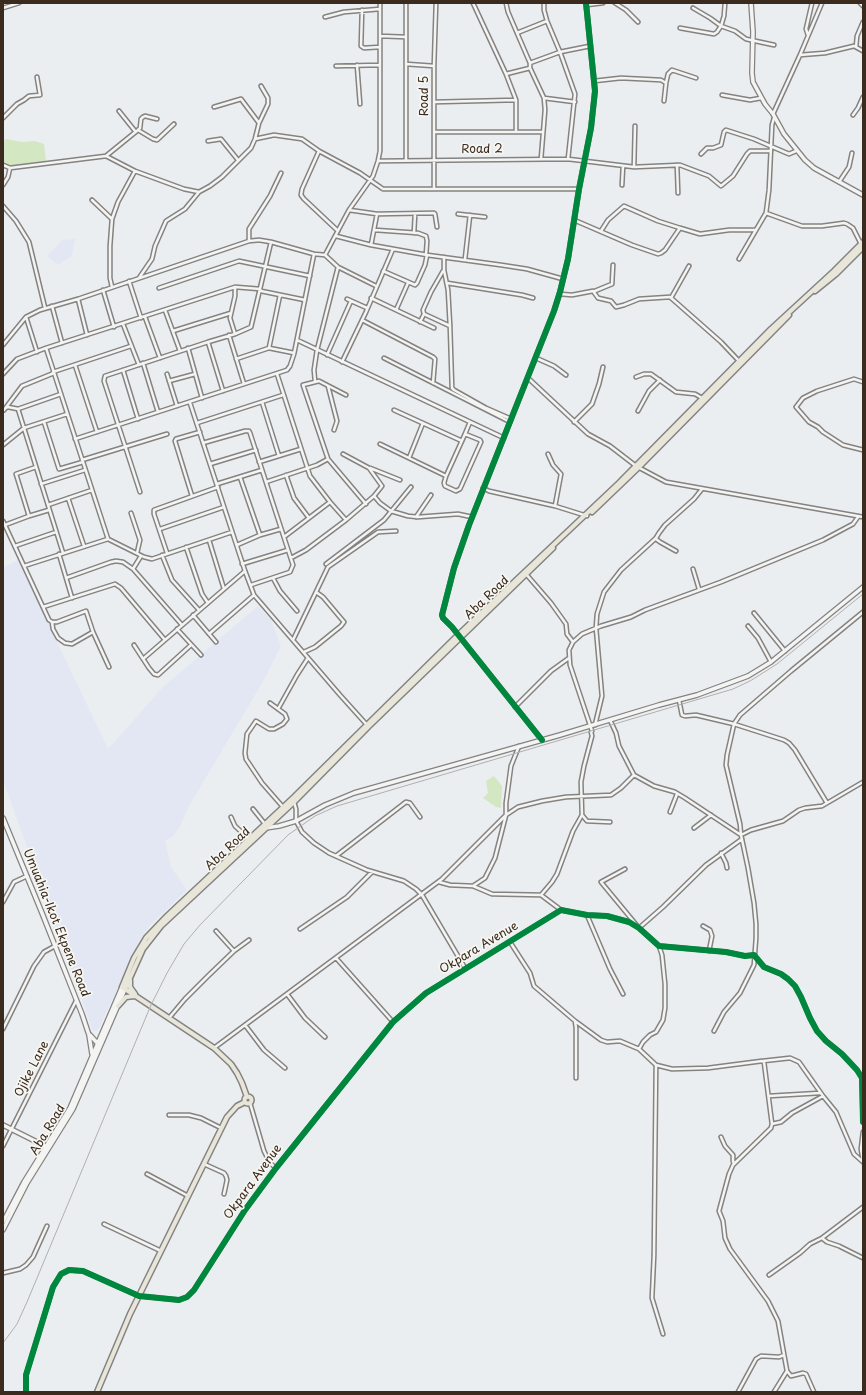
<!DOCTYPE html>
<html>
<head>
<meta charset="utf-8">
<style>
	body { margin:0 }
	#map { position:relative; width:866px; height:1395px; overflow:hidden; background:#ebeef1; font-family:"Playpen Sans",sans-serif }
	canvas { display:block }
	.frame { position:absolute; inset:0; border:4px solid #3b2a1e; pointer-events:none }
</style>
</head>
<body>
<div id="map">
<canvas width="866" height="1395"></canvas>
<div class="frame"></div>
</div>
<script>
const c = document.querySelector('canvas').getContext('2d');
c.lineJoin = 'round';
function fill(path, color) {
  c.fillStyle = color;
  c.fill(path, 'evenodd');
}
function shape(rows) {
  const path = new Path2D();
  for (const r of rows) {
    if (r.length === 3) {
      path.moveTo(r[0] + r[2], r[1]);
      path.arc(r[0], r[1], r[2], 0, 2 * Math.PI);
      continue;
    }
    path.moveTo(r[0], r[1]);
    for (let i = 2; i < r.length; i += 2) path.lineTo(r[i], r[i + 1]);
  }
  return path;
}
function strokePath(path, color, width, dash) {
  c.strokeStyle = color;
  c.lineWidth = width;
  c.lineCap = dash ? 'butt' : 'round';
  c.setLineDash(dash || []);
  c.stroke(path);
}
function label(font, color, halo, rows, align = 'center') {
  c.font = font + ' "Playpen Sans",sans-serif';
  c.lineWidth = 3.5;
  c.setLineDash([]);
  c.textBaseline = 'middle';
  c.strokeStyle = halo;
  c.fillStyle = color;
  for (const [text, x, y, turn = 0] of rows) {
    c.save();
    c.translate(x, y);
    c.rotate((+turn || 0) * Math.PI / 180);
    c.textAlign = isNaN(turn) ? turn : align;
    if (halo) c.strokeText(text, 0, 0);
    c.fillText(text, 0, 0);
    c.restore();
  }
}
fill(shape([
	[75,239,72,256,58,265,47,256,62,240],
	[18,560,108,749,163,687,258,606,271,620,281,646,264,680,189,806,180,826,173,836,165,841,171,867,187,890,150,925,141,938,98,1030,93,1031,3,780,3,568]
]), '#e2e7f3');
fill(shape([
	[6,139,22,142,35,141,44,144,46,162,8,166,3,163,3,142],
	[494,776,502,786,501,808,496,807,483,798,488,793,486,781]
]), '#d2e7c2');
const street = shape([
	[406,3,406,160],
	[473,3,506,74,516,100,516,131],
	[506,3,508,12,530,63,530,68,544,98,545,110,541,159],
	[544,3,544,10,547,21,560,52,575,94,568,159],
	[615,3,626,10,638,22],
	[860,3,863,6],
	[586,5,603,3],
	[3,8,19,3],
	[693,8,710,18,721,26,735,31,746,39,774,45],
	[362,10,361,46,364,48,380,47],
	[325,17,344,12,380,9],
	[680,28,714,34,717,32,721,26,724,16,725,3],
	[517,33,547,21],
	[808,35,806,29,812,3],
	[380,36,406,37],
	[856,47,857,36,863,22],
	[800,55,825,53,854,46,863,51],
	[530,63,560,52,590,46],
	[406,64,434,66],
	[357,65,360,104],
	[336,66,379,65],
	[506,74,530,68],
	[594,81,621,78,661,80,666,83,664,101],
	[666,83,668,74,672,70,696,78],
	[722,95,750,100,761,98],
	[544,98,575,102],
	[434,102,516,100],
	[214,107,241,99,259,123],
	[119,111,135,131],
	[773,114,800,55,822,3],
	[853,115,858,108,863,97],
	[3,118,17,104,24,100,29,96,40,95,37,77],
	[138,130,153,139,157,140,174,124],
	[138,130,140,128,141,119,143,117,145,116,157,119],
	[434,132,543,132],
	[255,139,274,135,302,139,319,151,360,173,383,189,579,189],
	[208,141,221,139,238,160],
	[319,151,302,189,301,195,304,199,338,231],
	[701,154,707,148,713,148,721,145,724,132,726,130,754,139,789,154,796,151],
	[106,156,135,171,184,189,199,192],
	[378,161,568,159,634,167,680,165,709,176,721,186,733,176,747,154,750,151,771,151],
	[3,165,10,168,106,156,138,130],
	[677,165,678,193],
	[634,167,635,126],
	[839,182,849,167,852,153],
	[3,185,8,177,10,168],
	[622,185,623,166],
	[434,189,434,66,436,3],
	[92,200,112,219],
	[3,206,16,221,29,242,45,308],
	[349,210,377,214,434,213,435,214,437,227],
	[766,213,802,226,822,226,844,223,847,224,853,228,861,244],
	[458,214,485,217],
	[574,220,632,245,658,254,661,253,665,250,680,228,700,234,729,230,755,230],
	[375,230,418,233,426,236,427,241,426,255],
	[601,231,608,220,624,206,658,221,680,228],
	[414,233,415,214],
	[336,236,371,245,427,255,501,265,527,269,563,279],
	[249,241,249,229,270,196,281,173],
	[371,245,377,214],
	[325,255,338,267,376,286],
	[444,257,444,270,448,290,450,326,452,388,454,390,486,408,511,419],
	[465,259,470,215],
	[739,259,766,213,769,190,772,125,774,118],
	[383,271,415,285,417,283,425,265,427,255],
	[443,271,431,292,423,310,424,314,450,326],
	[139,278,152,259,155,246,166,221,185,209,199,192,210,186,222,177,251,148,255,139,259,123,268,104,268,98,261,86],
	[129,281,141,318],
	[447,283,522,295,533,298],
	[112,287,110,278,110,246,112,219,118,202,135,171],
	[159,288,239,261,310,276],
	[103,290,114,327],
	[595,291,612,284,613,265],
	[560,294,572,295,593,291,598,298,611,301,616,307,624,305,639,299,670,297,721,342,739,361],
	[371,298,434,328],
	[671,298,689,266],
	[78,299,87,335],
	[347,299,367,308],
	[52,306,62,343],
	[165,310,180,351],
	[396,310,408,283],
	[26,317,37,352],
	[145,317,160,358],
	[362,320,433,357,435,359,433,383],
	[420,322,424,314],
	[123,324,139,365],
	[173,331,231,313],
	[235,334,230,318,235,296,235,287],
	[229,335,244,384],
	[297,340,504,438],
	[208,342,223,391],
	[3,345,26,317,40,310,78,299,249,241,259,240,271,242,314,254,325,255,349,210,373,176,378,161,380,151,380,3],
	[46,348,108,539],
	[188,348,202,398],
	[269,348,280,295],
	[327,355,351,301],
	[384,358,510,422],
	[536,358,554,366,566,375],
	[236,359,269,348,294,353],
	[342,362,366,312,393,249],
	[143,363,158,412],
	[75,365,97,432],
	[123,370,138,419],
	[53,372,131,346],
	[3,374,17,359,46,348,235,287,260,289,261,291,305,300],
	[167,374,177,406],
	[277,374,310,476,330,502,346,520],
	[636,377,644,374,651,374,676,392,695,394,702,398],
	[528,378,588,434,610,446,636,466,666,482,863,517],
	[169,381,195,374],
	[315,381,314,370,317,350,338,267],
	[863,382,854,379,817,391,803,398,796,407,809,422,818,427,823,432,843,445,863,450],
	[328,386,337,421,334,430],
	[346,395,319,381,303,385,328,459,366,504],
	[262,402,279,456],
	[190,403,245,571,254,595,340,695,367,725],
	[6,408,8,407,18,409,61,394],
	[18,409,63,553],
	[4,410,22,386,54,373],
	[394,410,462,441],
	[638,411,649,391,660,380],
	[44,422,59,469,83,462],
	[574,422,592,404,599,384,603,367],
	[197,423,283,395],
	[465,434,480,440,481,442,460,489,456,491,445,486,444,483,446,476,465,434,470,422],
	[75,439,287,370,290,366,294,354,314,254],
	[203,443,245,431,249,431,250,433,293,565,290,572,251,585],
	[380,444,446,476],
	[3,445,24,428,67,414],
	[548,454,553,465,561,474,555,506],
	[409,458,423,423],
	[82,460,167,434],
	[259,462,301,449],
	[210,464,256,450],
	[370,468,400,480],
	[286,475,294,498,309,518],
	[240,477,260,535],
	[266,482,317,465,328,459],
	[41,484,85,470],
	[217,484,262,470],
	[483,488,489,491,555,506,587,516],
	[140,492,104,381,105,376,208,342,235,334,251,327,271,242],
	[192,496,175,441,176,439,200,432],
	[374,496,380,503,391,511,408,516,418,517,458,514,472,517],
	[68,498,84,546],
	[48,505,92,490],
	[131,513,140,540,137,553],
	[29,516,16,474,36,467],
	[416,517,431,495],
	[3,521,49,620,52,622,53,629,58,638,65,643,72,644,93,632],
	[5,525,29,516,49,510],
	[160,529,224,507],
	[284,537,330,502],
	[656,539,660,542,676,551],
	[209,540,224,589],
	[237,545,260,535,281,529],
	[15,546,56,532],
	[186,547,202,594,208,603],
	[167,553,154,514,154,510,218,487],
	[59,554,72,598],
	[162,555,172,580,199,610],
	[291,558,306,550,346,520,374,496,382,486,369,468,343,454],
	[242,564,288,550],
	[326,564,384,520,411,487],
	[24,566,108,539,144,557,152,559,232,532],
	[133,569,141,556],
	[693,569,699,589],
	[526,574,551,603,566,624,567,634,573,642,569,650,570,665,592,731,591,732,592,736,584,766,581,782,582,815,573,831,557,874,552,882,541,895],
	[66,578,111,562,116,561,123,562,133,569,182,625],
	[273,578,280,591,297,611],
	[43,607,115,584,121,588,165,640],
	[754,613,785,651],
	[193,615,216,642],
	[52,622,57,622,86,611,93,632,109,667],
	[748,626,758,638,771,662],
	[177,629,201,655],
	[209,634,254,595],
	[293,640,328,567,378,532,396,531],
	[573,642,582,634,601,626,631,617,645,610,721,582,823,540,853,524,858,517],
	[134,645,149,668,154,674,158,675,191,645],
	[304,652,315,647,341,626,344,622,323,597,316,592],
	[143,659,245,571],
	[679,700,682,715,685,716,696,715,734,724,784,740,789,743,795,750,827,803],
	[270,703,285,714,287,719,283,724,274,729,269,729,256,721,247,734,245,753,246,759,262,783,283,807],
	[515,707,551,671,569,658],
	[278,709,297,675,308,658],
	[610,720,616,733,619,746,634,775],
	[595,725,602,696,596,628,597,614,604,592,621,570,656,538,659,533,665,525,694,499,702,489],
	[294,802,296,809,296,821,302,832,314,843,329,853,367,870,404,881,416,889,422,895,465,968],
	[253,809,265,824],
	[670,812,677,794],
	[582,815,587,821,610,822],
	[231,817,235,826,249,839],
	[694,828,711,815],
	[721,853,726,863,727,868],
	[336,856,406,802,410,803,420,817],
	[625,869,601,882,639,928,663,907,706,865,742,839],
	[439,882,450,885,473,886,492,894,541,895,561,910],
	[473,886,485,878,495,858,506,815,506,803,511,766,519,746],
	[3,902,14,882,27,876],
	[587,915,610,969,623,994],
	[703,926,710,930,712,936,709,951],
	[300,929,347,897,372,872],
	[216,931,234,951],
	[510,942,530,973,534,986,575,1021,576,1028,576,1078],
	[336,958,393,1022],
	[287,994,305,1018,325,1037],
	[169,1018,185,999,208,976,234,951,249,940],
	[575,1021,601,1040,607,1042,620,1041,639,1049,656,1065,654,1255,652,1298,663,1334],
	[245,1025,264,1050,285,1068],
	[3,1029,34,966,44,952,55,946],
	[714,1031,724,1012,740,993,754,965,756,938,756,924,754,903,748,868,741,835,740,824,726,765,727,755,734,724,740,715,791,671,863,612],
	[214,1048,442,879,506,815,518,807,542,801,566,797,611,795,621,788,634,775,654,786,675,792,685,798,741,835,751,830,783,821,799,810,805,808,822,806,863,782],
	[639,1049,643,1042,650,1035,656,1032,663,1020,665,1008,665,984,662,955,659,946],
	[763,1061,790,1058,799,1062,823,1096],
	[656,1065,672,1069,708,1068,762,1061,764,1062,772,1124,771,1128,733,1165,729,1174,719,1211,723,1221,725,1238,730,1249,768,1301,778,1321,787,1371,774,1392],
	[769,1096,820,1093],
	[250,1103,264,1151,270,1163,276,1168],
	[169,1115,189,1115,201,1118,221,1128],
	[772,1124,781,1122,792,1113,823,1096,836,1112,854,1154,863,1162],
	[863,1132,861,1149,863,1161],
	[721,1137,725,1146,733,1155,733,1161,734,1164],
	[3,1146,76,1001],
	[204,1164,224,1173,226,1176,227,1180,224,1194],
	[147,1174,188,1196],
	[104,1224,161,1251],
	[822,1238,827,1242,839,1246,863,1258],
	[3,1273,20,1269,26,1265,33,1257,47,1226],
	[769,1275,800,1253,810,1244,822,1238,863,1207],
	[787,1371,791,1376,803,1373,806,1374,814,1392],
	[26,1392,26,1375,53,1287,61,1274,69,1270,83,1271,139,1296,179,1300,187,1297,194,1290,245,1210,276,1168,393,1022,426,993,561,910,587,915,607,916,629,922,639,928,659,946,726,952,745,956,754,955,764,967,781,974,788,979,795,986,801,997,810,1018,817,1031,826,1041,842,1054,857,1070,862,1078,863,1122],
	[738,1392,756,1359,761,1356,779,1357,784,1355]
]);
const secondary = shape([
	[751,3,753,32,752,73,753,82,765,104,773,114,784,134,805,160,814,168,863,195],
	[542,740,452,627,443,618,442,615,454,568,469,525,554,311,560,292,568,259,579,189,591,128,595,91,586,3],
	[3,818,42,913,82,1014,89,1035,92,1054],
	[265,828,279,826,296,821,325,805,354,793,560,735,659,705,697,695,748,676,771,662,863,587],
	[90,1035,99,1045],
	[3,1125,47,1147],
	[3,1222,24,1182,70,1108,122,987],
	[3,1230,27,1183,73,1109,125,989]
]);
const primary = shape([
	[815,291,836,274,863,247],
	[592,512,639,467,789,315],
	[130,980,130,987,135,994],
	[125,989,143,949,161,926,294,802,369,726,553,548],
	[118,1006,126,997,135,996],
	[248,1100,3.5],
	[247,1097,242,1083,237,1073,231,1064,214,1048,122,987,134,958,146,938,167,916,294,797,458,635,619,483,771,329,834,271,863,242],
	[97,1392,130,1314,227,1117,237,1106,245,1102]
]);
strokePath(street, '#858382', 5.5);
strokePath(secondary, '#858382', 6);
strokePath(primary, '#858382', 7);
strokePath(street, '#f4f4f3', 2.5);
strokePath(secondary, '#f4f4f3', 3.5);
strokePath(primary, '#e8e6d9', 4);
strokePath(shape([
	[3,1343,17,1324,27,1302,151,1005,167,973,184,944,200,925,288,835,315,816,337,806,733,689,750,681,777,664,863,594]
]), '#b0afae', 1);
strokePath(shape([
	[542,740,452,627,443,618,442,615,454,568,469,525,554,311,560,292,568,259,579,189,591,128,595,91,586,3],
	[26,1392,26,1375,53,1287,61,1274,69,1270,83,1271,139,1296,179,1300,187,1297,194,1290,245,1210,276,1168,393,1022,426,993,561,910,587,915,607,916,629,922,639,928,659,946,726,952,745,956,754,955,764,967,781,974,788,979,795,986,801,997,810,1018,817,1031,826,1041,842,1054,857,1070,862,1078,863,1122]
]), '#00873e', 6);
label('12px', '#3b2a1e', '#f6f6f2', [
	["Road 5",425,96,-90],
	["Road 2",482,150],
	["Aba Road",487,598,-44],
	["Aba Road",228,849,-43],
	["Umuahia-Ikot Ekpene Road",56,923,68],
	["Okpara Avenue",479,948,-31],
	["Ojike Lane",32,1069,-63],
	["Aba Road",48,1130,-59],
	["Okpara Avenue",253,1182,-54]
]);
</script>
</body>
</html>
